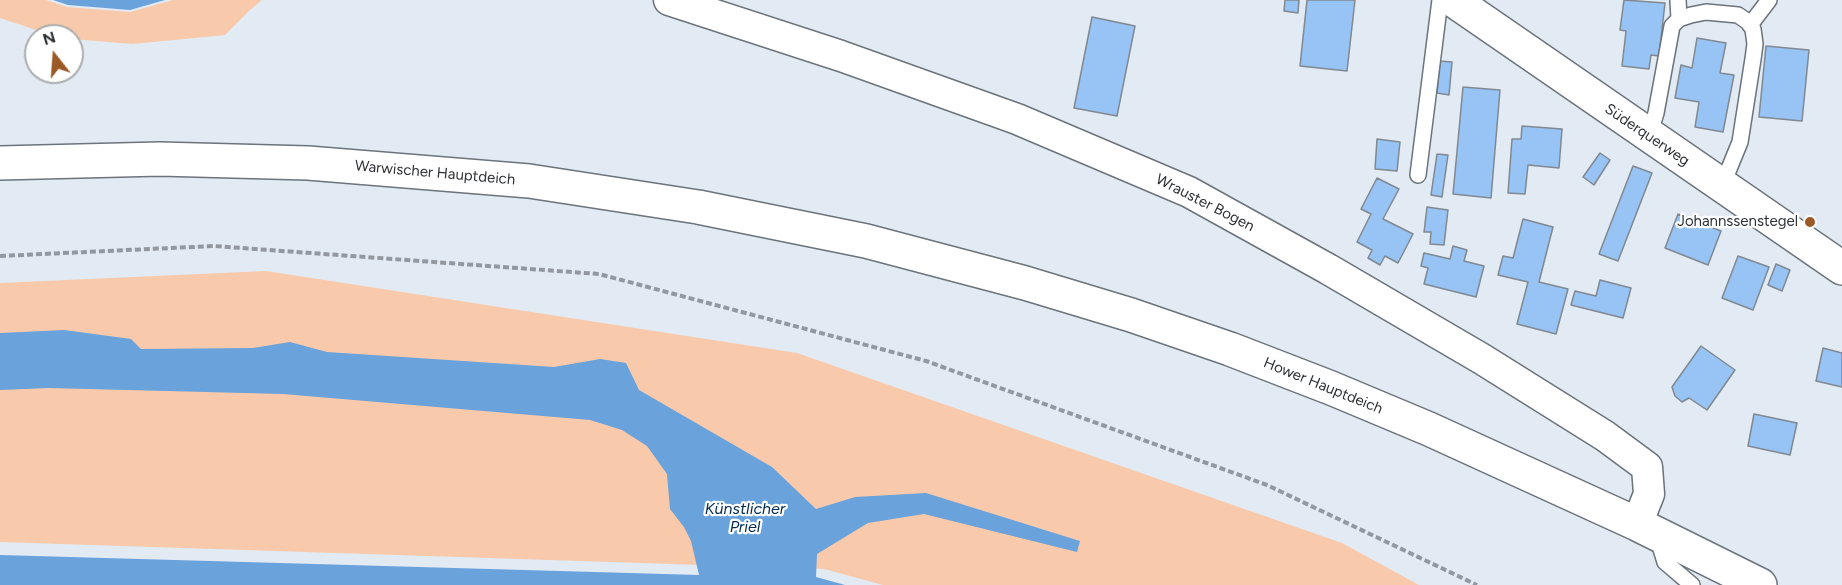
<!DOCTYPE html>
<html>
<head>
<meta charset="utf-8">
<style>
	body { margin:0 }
	#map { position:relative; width:1842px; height:585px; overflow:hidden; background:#e2eaf4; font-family:Figtree,sans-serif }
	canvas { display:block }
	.north { position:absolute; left:24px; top:24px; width:60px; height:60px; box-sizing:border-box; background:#fff; border:2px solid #abadae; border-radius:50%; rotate:343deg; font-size:16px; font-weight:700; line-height:24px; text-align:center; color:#2e3235 }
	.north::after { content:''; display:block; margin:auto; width:21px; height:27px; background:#9b5926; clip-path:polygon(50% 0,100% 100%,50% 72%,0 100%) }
</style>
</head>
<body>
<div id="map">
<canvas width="1842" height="585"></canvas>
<div class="north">N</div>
</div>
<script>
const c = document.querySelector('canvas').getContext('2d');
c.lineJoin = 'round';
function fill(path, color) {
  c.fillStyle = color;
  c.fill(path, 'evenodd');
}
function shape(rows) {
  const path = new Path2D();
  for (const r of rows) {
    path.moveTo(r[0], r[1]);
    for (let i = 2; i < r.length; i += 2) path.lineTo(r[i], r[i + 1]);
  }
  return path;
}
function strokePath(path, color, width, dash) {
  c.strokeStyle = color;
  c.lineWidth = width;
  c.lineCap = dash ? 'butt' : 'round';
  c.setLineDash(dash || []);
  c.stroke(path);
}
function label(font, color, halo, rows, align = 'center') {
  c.font = font + ' Figtree,sans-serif';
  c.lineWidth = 4.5;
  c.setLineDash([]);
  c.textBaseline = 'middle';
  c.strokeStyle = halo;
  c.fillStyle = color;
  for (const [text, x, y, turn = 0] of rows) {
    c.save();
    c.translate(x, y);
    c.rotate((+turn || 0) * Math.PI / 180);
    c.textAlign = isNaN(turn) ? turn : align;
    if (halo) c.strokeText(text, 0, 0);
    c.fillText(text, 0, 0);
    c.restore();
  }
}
fill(shape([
	[0,0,46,0,67,7,130,12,173,0,262,0,250,10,225,35,133,44,72,39,72,36,54,36,0,18],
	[266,271,797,353,1342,543,1419,585,883,585,824,569,0,542,0,283]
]), '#f8caab');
fill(shape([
	[53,0,165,0,130,10,68,5],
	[64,330,131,339,141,349,253,348,290,342,327,352,554,367,600,359,626,363,639,390,772,467,816,509,855,497,926,493,1080,541,1077,552,924,514,868,523,817,554,816,577,845,585,0,585,0,555,699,575,691,541,684,527,670,509,667,474,647,446,622,430,590,420,283,394,49,388,0,390,0,333]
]), '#6aa2dc');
const building = shape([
	[1285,0,1299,0,1298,13,1284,11,1285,0],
	[1307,0,1355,0,1347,71,1300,66,1307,0],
	[1624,0,1665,3,1659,56,1651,55,1649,69,1622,66,1626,31,1620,30,1624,0],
	[1092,17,1135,26,1117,116,1074,108,1092,17],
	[1697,38,1726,43,1720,73,1734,75,1723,132,1695,127,1699,102,1675,98,1681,65,1692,68,1697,38],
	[1766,46,1809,50,1802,121,1759,117,1766,46],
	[1440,61,1452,62,1449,95,1437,93,1440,61],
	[1463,87,1500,90,1491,198,1453,194,1463,87],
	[1522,126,1562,129,1559,168,1528,165,1525,194,1508,193,1512,139,1521,139,1522,126],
	[1377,139,1400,142,1397,171,1375,169,1377,139],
	[1600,153,1610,160,1594,185,1583,177,1600,153],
	[1437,154,1448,155,1442,197,1431,195,1437,154],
	[1633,166,1652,173,1618,261,1599,254,1633,166],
	[1377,178,1399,189,1383,219,1413,234,1398,263,1385,256,1380,265,1368,258,1372,250,1357,242,1371,214,1361,209,1377,178],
	[1427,207,1448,210,1444,245,1430,244,1431,232,1424,232,1427,207],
	[1678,214,1721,231,1708,265,1665,248,1678,214],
	[1523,219,1553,227,1539,282,1568,289,1556,334,1517,324,1528,282,1498,275,1503,256,1513,258,1523,219],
	[1453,246,1467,250,1464,261,1484,266,1476,297,1424,284,1428,268,1421,266,1424,253,1450,259,1453,246],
	[1738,256,1769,267,1753,310,1722,298,1738,256],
	[1776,264,1790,270,1782,291,1768,285,1776,264],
	[1600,280,1631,288,1623,318,1571,305,1575,291,1596,296,1600,280],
	[1701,346,1735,370,1707,410,1689,398,1682,402,1675,396,1672,387,1701,346],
	[1823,348,1842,353,1842,387,1816,381,1823,348],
	[1754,414,1797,423,1790,455,1748,446,1754,414]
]);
fill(building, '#97c4f4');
strokePath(building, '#808891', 1.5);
const service = shape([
	[1678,0,1679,19],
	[1750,25,1769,0],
	[1649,136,1656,113,1672,26,1679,19,1691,15,1706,12,1738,15,1748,22,1753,29,1755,44,1753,59,1740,142,1722,186],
	[1418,175,1440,0],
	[1657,536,1665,562,1692,585]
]);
const minor = shape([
	[669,0,841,56,1017,119,1189,192,1328,269,1482,359,1605,436,1647,467,1649,494,1637,524]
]);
const tertiary = shape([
	[1453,0,1842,268],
	[0,163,160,159,308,163,529,181,698,207,866,241,1025,283,1131,315,1230,349,1331,388,1429,429,1637,524,1760,585]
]);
strokePath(service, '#6b737b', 18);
strokePath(minor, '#6b737b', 33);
strokePath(tertiary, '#6b737b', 36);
strokePath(shape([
	[0,256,214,246,599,274,926,361,1267,485,1477,585]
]), '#92989f', 4, [6, 3]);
strokePath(service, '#fff', 15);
strokePath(minor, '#fff', 30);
strokePath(tertiary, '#fff', 33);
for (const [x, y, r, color] of [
	[1810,222,6,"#9b5926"]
]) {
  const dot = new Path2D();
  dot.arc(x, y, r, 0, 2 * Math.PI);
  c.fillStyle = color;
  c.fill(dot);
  strokePath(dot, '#fff', 2);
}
label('15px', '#2e3235', '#fff', [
	["Süderquerweg",1647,135,34],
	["Warwischer Hauptdeich",435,173,5],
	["Wrauster Bogen",1205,203,27],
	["Hower Hauptdeich",1323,386,22]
]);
label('15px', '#2e3235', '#fff', [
	["Johannssenstegel",1798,222]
], 'right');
label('italic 16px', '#012a4f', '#fff', [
	["Künstlicher",745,509],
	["Priel",745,527]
]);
</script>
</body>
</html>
